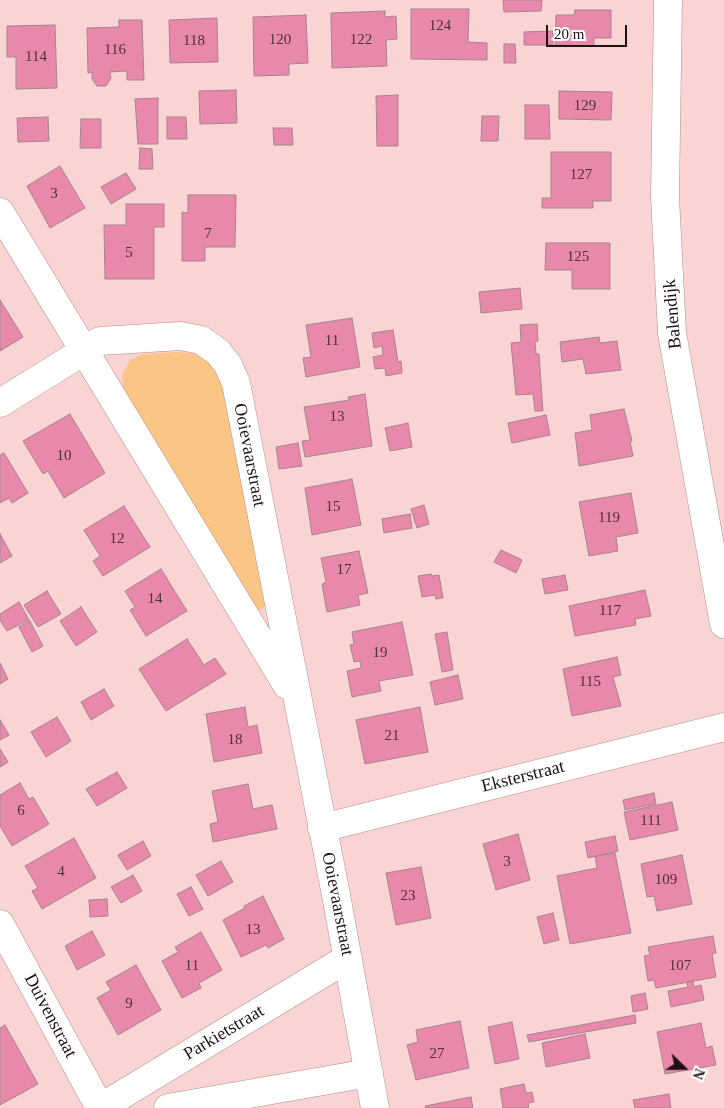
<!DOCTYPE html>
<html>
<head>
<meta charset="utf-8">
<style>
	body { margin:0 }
	#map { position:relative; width:724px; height:1108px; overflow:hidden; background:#f9d4d2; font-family:"Times New Roman",serif }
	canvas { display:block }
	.north { position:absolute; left:659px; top:1043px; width:50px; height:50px; -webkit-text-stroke:4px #fff; paint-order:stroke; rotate:112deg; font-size:14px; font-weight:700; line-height:20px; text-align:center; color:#1f1212 }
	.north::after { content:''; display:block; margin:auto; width:18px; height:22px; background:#1f1212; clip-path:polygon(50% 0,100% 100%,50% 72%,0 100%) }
	.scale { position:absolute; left:546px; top:25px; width:81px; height:22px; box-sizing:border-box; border:2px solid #1f1212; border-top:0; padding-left:6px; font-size:15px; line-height:18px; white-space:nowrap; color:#1f1212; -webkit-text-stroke:4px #fff; paint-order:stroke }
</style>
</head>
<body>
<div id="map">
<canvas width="724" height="1108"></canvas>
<div class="north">N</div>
<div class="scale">20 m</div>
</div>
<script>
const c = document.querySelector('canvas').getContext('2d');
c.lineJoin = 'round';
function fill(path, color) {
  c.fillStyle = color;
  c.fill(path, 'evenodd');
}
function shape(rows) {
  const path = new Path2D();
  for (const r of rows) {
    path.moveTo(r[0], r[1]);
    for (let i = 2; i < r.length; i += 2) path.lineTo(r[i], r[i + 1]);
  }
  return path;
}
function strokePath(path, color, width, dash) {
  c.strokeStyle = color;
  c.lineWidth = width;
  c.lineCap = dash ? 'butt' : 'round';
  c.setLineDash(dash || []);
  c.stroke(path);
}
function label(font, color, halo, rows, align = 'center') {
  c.font = font + ' "Times New Roman",serif';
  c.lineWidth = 4.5;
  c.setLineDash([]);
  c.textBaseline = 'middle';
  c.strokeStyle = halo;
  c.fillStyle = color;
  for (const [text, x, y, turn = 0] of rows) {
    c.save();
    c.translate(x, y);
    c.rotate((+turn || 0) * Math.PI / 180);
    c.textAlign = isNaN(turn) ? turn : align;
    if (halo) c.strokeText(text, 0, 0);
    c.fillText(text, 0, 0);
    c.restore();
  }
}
fill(shape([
	[177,352,199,354,214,365,227,383,268,599,264,608,257,611,124,392,122,375,130,360,144,354]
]), '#fac585');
const building = shape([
	[503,0,542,0,541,11,504,12,503,0],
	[411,9,469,9,468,42,487,43,487,60,411,59,411,9],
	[575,10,611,10,611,38,594,38,594,46,555,45,556,15,574,15,575,10],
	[385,11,385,17,396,16,397,39,386,40,387,66,332,68,331,13,385,11],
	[306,15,308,63,289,64,289,75,254,76,253,17,306,15],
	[217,18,218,62,170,63,169,20,217,18],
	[119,20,142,20,144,80,127,80,127,71,110,72,111,78,106,86,97,86,92,79,92,72,88,73,87,28,119,27,119,20],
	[55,25,57,88,16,89,16,57,7,57,7,26,55,25],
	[553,31,553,45,524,45,524,32,553,31],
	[504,44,515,44,516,63,504,63,504,44],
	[236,90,237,123,200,124,199,91,236,90],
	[559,91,612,92,611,120,559,119,559,91],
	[398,95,398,146,377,146,376,96,398,95],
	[158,98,158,144,138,144,135,99,158,98],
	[525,105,549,105,550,139,525,139,525,105],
	[482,116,499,116,498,141,481,141,482,116],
	[48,117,49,141,18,142,17,118,48,117],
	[167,117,186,117,187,139,167,139,167,117],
	[81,119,101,119,101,148,80,148,81,119],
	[273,128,292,128,293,145,274,145,273,128],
	[140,148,152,149,153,169,139,169,140,148],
	[551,152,611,152,611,201,593,201,593,208,542,208,542,198,551,198,551,152],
	[60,166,85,208,50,228,27,186,60,166],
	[126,173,136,189,111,204,101,187,126,173],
	[188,195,236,195,235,247,205,247,205,261,182,261,182,212,188,213,188,195],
	[126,204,164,204,164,227,154,227,154,279,105,279,104,225,126,225,126,204],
	[546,243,610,243,610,289,572,289,572,270,545,270,546,243],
	[520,288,522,309,481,313,479,292,520,288],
	[0,300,23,337,0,351,0,300],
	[352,318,360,367,306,377,303,358,311,357,306,325,352,318],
	[537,324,538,341,535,342,536,354,539,354,543,411,535,411,533,394,516,395,511,343,521,342,520,325,537,324],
	[393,330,398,362,401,361,402,373,386,376,385,368,375,369,373,357,383,355,382,346,374,348,372,333,393,330],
	[599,337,600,343,617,341,621,370,586,374,583,359,562,362,560,342,599,337],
	[365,394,372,446,305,457,302,441,310,440,304,407,349,400,348,397,365,394],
	[624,409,632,441,630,441,633,456,579,466,575,433,592,430,590,415,624,409],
	[70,414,105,473,64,498,48,471,43,474,23,441,70,414],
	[546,415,550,435,512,443,508,423,546,415],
	[408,423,412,447,390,451,385,428,408,423],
	[298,443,302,466,279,469,276,447,298,443],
	[4,453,28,493,12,503,9,498,0,503,0,455,4,453],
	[352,479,361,525,312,535,305,488,352,479],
	[631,493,638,533,616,537,618,551,589,556,579,502,631,493],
	[424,505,429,524,417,528,411,509,424,505],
	[124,506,150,547,103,576,93,561,100,556,84,530,124,506],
	[410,514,412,528,384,533,382,519,410,514],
	[0,534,12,556,0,563,0,534],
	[501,550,522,560,516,573,494,562,501,550],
	[359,551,368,593,358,595,360,605,327,612,322,584,326,582,321,558,359,551],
	[161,569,187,611,146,636,130,610,135,607,125,591,161,569],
	[431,574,432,576,439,575,443,598,436,599,435,595,422,597,418,576,431,574],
	[565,575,568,590,545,594,542,579,565,575],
	[645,590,651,616,635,619,636,625,575,636,569,606,645,590],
	[47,591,61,614,38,627,24,605,47,591],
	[19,602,29,620,7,631,0,620,0,614,19,602],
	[81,607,97,632,76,646,60,621,81,607],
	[30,621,43,646,32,652,19,627,30,621],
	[402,622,413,675,379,681,381,691,352,697,347,671,361,668,360,661,354,662,350,645,354,644,352,632,402,622],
	[447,632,453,670,442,672,435,634,447,632],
	[187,639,204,665,215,658,226,674,166,711,139,669,187,639],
	[617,657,621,675,613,677,621,706,572,716,563,669,617,657],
	[0,663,8,679,0,684,0,663],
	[458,675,463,699,435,705,430,682,458,675],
	[104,689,114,706,91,720,81,702,104,689],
	[245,707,248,727,257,725,262,753,214,762,206,714,245,707],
	[420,707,428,752,365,764,356,720,420,707],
	[57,717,71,741,46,757,31,732,57,717],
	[0,720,9,735,0,740,0,720],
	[0,749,8,762,0,767,0,749],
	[117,772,127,788,97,806,86,789,117,772],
	[20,783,29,799,33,797,49,824,12,846,0,826,0,795,20,783],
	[248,784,253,809,272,805,277,829,213,842,210,824,218,822,212,791,248,784],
	[654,793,656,804,625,810,623,800,654,793],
	[672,802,678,830,630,840,624,812,672,802],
	[518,834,530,880,496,890,483,844,518,834],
	[615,836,618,851,588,858,585,842,615,836],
	[74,838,96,878,42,909,32,891,38,888,25,866,74,838],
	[143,841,151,856,127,870,118,855,143,841],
	[615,853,631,933,570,944,557,876,597,868,595,856,615,853],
	[682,855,692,904,657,911,654,896,647,897,641,864,682,855],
	[221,861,233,882,208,896,196,875,221,861],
	[421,867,431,918,396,925,386,873,421,867],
	[133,875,142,891,121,903,111,887,133,875],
	[191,887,203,909,189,916,177,894,191,887],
	[263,896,284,939,268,948,266,945,241,957,223,920,245,908,244,906,263,896],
	[107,899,108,916,90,917,89,900,107,899],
	[553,913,559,940,544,944,537,917,553,913],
	[92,931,105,955,77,970,65,946,92,931],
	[201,932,222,970,199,983,201,988,182,998,162,961,178,952,175,947,201,932],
	[713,936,716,953,712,954,716,977,656,988,654,980,648,981,644,956,650,955,648,947,713,936],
	[136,965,161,1010,118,1035,97,998,111,990,106,982,136,965],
	[693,981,694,987,701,985,704,1000,671,1007,668,991,688,987,687,982,693,981],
	[645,993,648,1009,633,1012,631,996,645,993],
	[635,1015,636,1023,529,1042,527,1035,635,1015],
	[460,1021,469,1068,416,1080,407,1045,418,1042,416,1030,460,1021],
	[512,1022,519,1059,495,1064,488,1027,512,1022],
	[701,1023,706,1048,712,1046,716,1065,665,1074,657,1032,701,1023],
	[5,1025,38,1084,0,1105,0,1028,5,1025],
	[585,1034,590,1058,546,1067,542,1043,585,1034],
	[524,1084,526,1093,532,1092,534,1102,528,1103,529,1108,503,1108,500,1089,524,1084],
	[669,1094,671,1108,635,1108,633,1100,669,1094],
	[471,1097,473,1108,426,1108,425,1106,471,1097]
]);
fill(building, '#e888ab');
strokePath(building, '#a5858f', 1);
const minor = shape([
	[668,0,665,197,672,333,724,624],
	[0,212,287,685],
	[0,403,100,341,181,336,201,340,218,352,228,365,236,383,336,895,375,1108],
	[322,828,724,727],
	[0,924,100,1108],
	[100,1108,348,958],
	[168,1108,369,1073]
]);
strokePath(minor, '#af8d8b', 29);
strokePath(minor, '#fff', 28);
label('15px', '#513038', null, [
	["124",440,26],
	["120",280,40],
	["122",361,40],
	["118",194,41],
	["116",115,50],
	["114",36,57],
	["129",585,106],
	["127",581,175],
	["3",54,194],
	["7",208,234],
	["5",129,253],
	["125",578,257],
	["11",332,341],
	["13",337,417],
	["10",64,456],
	["15",333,507],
	["119",609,518],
	["12",117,539],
	["17",344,570],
	["14",155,599],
	["117",610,611],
	["19",380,653],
	["115",590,682],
	["21",392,736],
	["18",235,740],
	["6",21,811],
	["111",651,821],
	["3",507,862],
	["4",61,872],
	["109",666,880],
	["23",408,896],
	["13",253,930],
	["11",192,966],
	["107",680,966],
	["9",129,1004],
	["27",437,1054]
]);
label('18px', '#1f1212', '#fff', [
	["Balendijk",673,314,-95],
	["Ooievaarstraat",249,455,79],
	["Eksterstraat",523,777,-14],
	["Ooievaarstraat",337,904,79],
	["Duivenstraat",50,1016,62],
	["Parkietstraat",224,1033,-31]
]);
</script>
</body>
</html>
